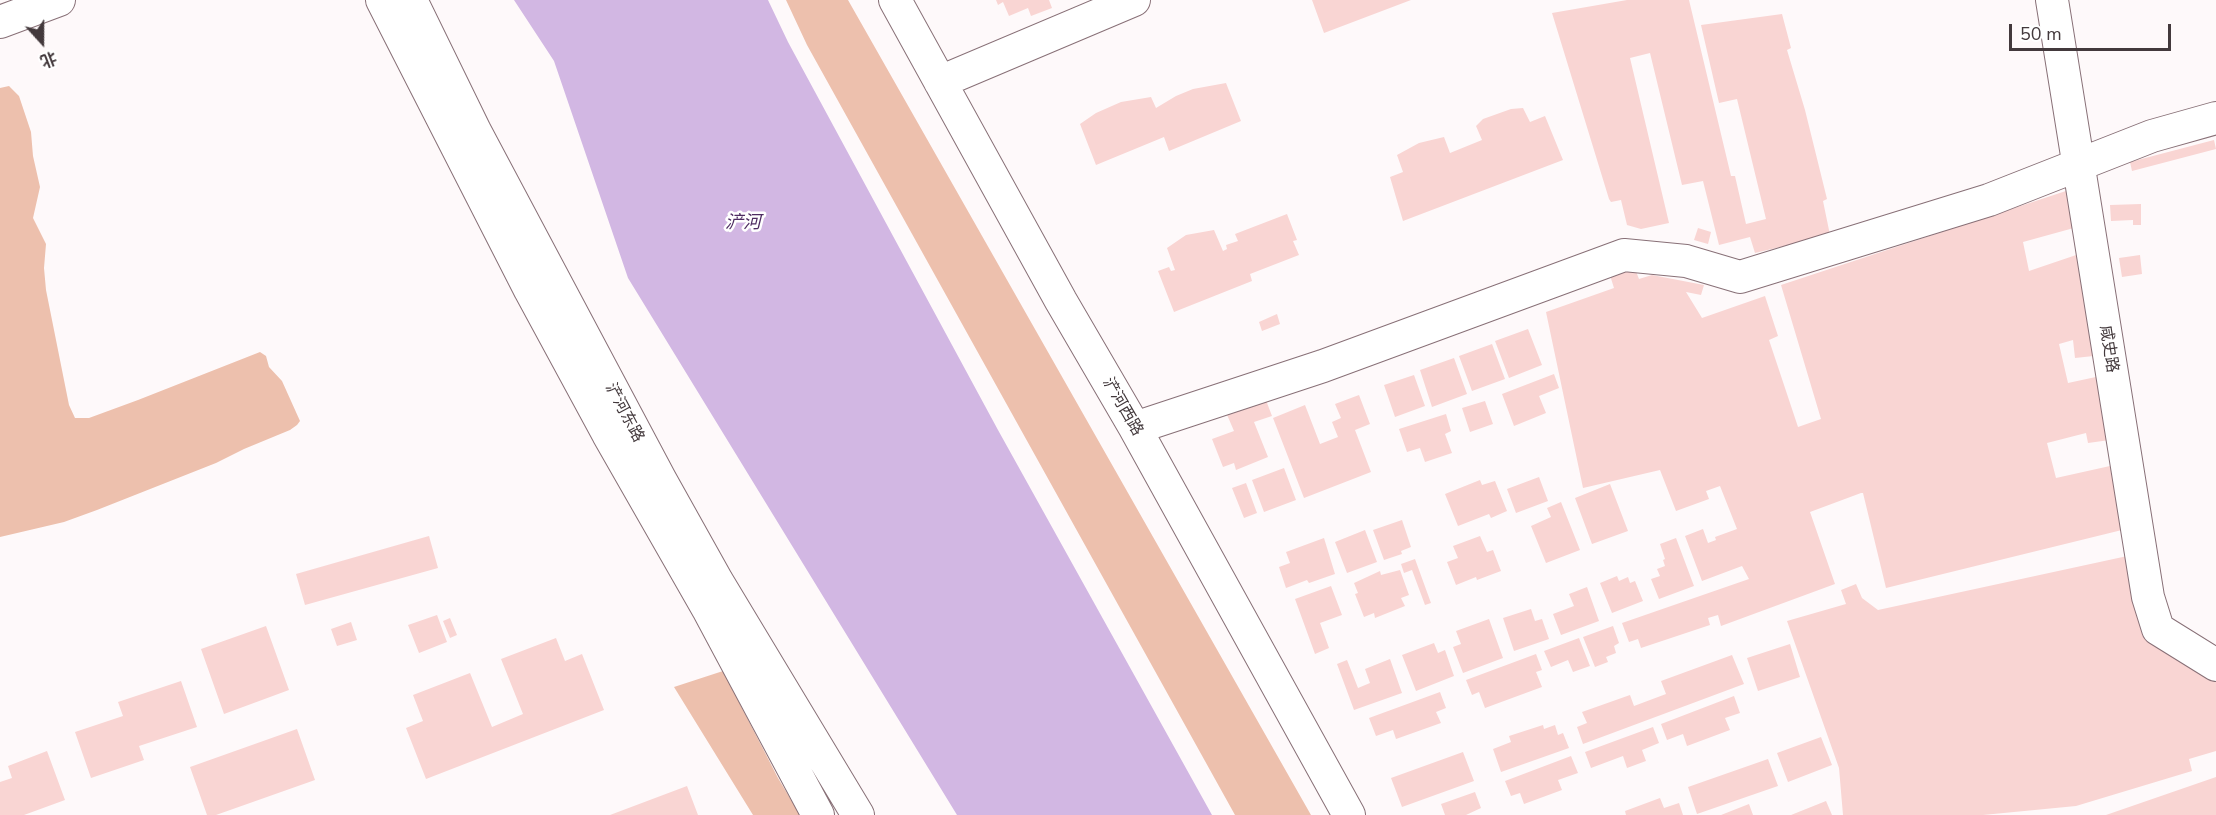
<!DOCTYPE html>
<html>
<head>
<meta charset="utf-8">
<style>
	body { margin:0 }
	#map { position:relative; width:2216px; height:815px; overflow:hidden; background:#fef9fa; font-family:"Nunito Sans","Noto Sans SC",sans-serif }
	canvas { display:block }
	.north { position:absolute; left:12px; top:12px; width:60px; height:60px; -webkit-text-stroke:4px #fff; paint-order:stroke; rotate:159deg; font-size:16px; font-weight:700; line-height:24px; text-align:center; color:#43393c }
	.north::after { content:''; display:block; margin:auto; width:21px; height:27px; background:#43393c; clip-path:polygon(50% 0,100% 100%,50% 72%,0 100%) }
	.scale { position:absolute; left:2009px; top:24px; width:162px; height:27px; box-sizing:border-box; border:3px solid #43393c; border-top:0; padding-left:8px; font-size:18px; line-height:21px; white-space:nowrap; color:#43393c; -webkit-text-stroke:4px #fff; paint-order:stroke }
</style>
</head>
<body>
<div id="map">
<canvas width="2216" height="815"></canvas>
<div class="north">北</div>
<div class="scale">50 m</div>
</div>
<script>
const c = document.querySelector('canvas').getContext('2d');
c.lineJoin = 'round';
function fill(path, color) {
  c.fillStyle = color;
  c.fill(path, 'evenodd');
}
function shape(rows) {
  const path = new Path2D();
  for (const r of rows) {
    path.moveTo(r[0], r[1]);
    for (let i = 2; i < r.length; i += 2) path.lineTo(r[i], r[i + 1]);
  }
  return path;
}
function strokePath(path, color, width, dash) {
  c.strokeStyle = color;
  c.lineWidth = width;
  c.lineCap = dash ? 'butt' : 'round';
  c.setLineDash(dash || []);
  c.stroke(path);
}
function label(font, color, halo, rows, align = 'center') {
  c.font = font + ' "Nunito Sans","Noto Sans SC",sans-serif';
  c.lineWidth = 5;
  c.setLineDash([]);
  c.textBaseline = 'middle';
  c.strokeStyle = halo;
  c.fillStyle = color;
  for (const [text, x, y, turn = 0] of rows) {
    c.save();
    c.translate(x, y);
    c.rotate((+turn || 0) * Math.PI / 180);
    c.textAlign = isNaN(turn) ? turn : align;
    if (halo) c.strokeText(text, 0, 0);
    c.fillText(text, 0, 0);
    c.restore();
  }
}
fill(shape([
	[786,0,848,0,1311,815,1235,815,807,45],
	[9,86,19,96,31,132,33,156,40,187,33,218,46,244,44,268,46,290,69,405,75,418,89,418,138,400,260,352,266,356,269,367,282,381,300,421,297,425,290,430,244,449,216,463,97,510,64,522,0,537,0,88],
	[723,671,778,778,800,815,753,815,674,687]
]), '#edc0ad');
fill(shape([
	[514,0,768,0,788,42,998,430,1212,815,957,815,628,278,554,61]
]), '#d2b7e3');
fill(shape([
	[996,0,1049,0,1052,8,1031,16,1028,8,1009,16,1003,2,998,5],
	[1312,0,1411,0,1324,33],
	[1627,0,1689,0,1731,176,1735,176,1746,224,1766,219,1737,99,1719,103,1701,25,1782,14,1791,48,1787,50,1805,110,1827,199,1823,201,1830,235,1755,253,1750,237,1719,245,1703,181,1682,185,1650,53,1630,58,1669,223,1641,229,1627,225,1621,200,1611,202,1609,199,1552,13],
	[1226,83,1241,121,1169,151,1164,137,1096,165,1080,124,1096,113,1121,102,1151,97,1156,108,1176,96,1193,89],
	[1523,108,1530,122,1545,116,1563,160,1403,221,1390,177,1403,172,1397,155,1419,143,1444,137,1450,153,1482,140,1476,126,1483,119,1511,109],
	[2214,140,2216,149,2132,171,2130,162],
	[2075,188,2081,226,2023,242,2029,271,2085,252,2103,355,2075,358,2073,340,2059,344,2068,383,2105,375,2117,439,2088,443,2086,433,2047,443,2056,478,2119,464,2126,529,1886,588,1863,493,1861,493,1810,512,1835,584,1721,626,1718,615,1708,618,1710,625,1641,648,1638,639,1629,642,1622,623,1749,579,1742,566,1702,581,1685,536,1703,529,1708,543,1716,540,1715,537,1737,529,1720,486,1706,491,1709,499,1676,511,1660,470,1583,488,1546,312,1614,288,1608,269,1632,261,1639,279,1652,275,1704,285,1701,295,1686,292,1702,318,1765,296,1778,336,1769,340,1798,427,1821,419,1781,285],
	[2141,204,2141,225,2133,225,2133,220,2111,221,2110,205],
	[1287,214,1297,240,1293,241,1299,255,1250,274,1252,281,1174,312,1158,271,1169,267,1171,271,1175,270,1167,248,1186,235,1214,230,1223,251,1227,249,1226,245,1238,241,1235,234],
	[1698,228,1711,232,1708,244,1694,240],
	[2140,255,2142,274,2122,277,2119,258],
	[1277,314,1280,324,1262,331,1259,322],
	[1528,329,1542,365,1509,378,1495,341],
	[1492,344,1505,379,1472,391,1459,356],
	[1454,358,1467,394,1432,407,1420,370],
	[1554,374,1559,388,1539,396,1546,413,1514,426,1502,394],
	[1414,375,1425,406,1395,417,1384,385],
	[1264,395,1272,416,1254,422,1268,457,1236,470,1234,463,1223,467,1212,439,1234,431,1225,410],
	[1359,395,1370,424,1355,430,1371,472,1304,498,1273,418,1305,405,1320,444,1338,437,1332,422,1341,418,1335,404],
	[1485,401,1493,424,1470,432,1462,408],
	[1446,414,1451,431,1445,434,1452,453,1425,462,1420,448,1407,452,1399,429],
	[1284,468,1296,500,1264,512,1252,480],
	[1539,477,1548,501,1516,513,1507,489],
	[1480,480,1482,485,1495,481,1507,511,1491,518,1489,514,1458,526,1445,494],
	[1246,483,1257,513,1244,518,1232,488],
	[1610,484,1628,531,1592,544,1575,498],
	[1561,502,1580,550,1546,563,1531,526,1551,517,1547,508],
	[1402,520,1411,547,1401,551,1402,554,1384,560,1373,530],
	[1365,530,1377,562,1347,573,1335,542],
	[429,536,438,568,305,605,296,574],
	[1480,536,1487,552,1493,550,1501,571,1477,580,1476,577,1456,585,1447,562,1458,558,1453,546],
	[1324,538,1335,574,1309,583,1307,580,1286,588,1279,567,1290,563,1286,552],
	[1676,538,1694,586,1659,599,1651,579,1660,576,1657,569,1665,566,1663,560,1665,559,1660,544],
	[2132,555,2149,640,2161,650,2180,646,2216,667,2216,751,2189,759,2192,771,2076,806,1983,815,1843,815,1839,768,1787,621,1846,604,1841,590,1856,584,1862,598,1878,610],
	[1415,559,1431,603,1425,605,1412,570,1404,573,1401,564],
	[1400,570,1409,595,1401,598,1405,606,1375,618,1374,613,1364,617,1355,594,1358,593,1354,583,1380,571,1381,575],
	[1617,576,1619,581,1628,577,1630,583,1635,581,1643,601,1612,613,1600,583],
	[1331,586,1342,615,1320,623,1329,648,1315,654,1295,599],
	[1587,587,1599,621,1561,635,1553,614,1574,606,1569,594],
	[1531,609,1535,621,1542,619,1549,639,1514,651,1503,618],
	[437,615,447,642,419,653,408,625],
	[450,618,457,635,450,638,443,621],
	[1489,619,1503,658,1463,673,1453,647,1461,644,1456,631],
	[351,622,357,640,337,646,331,629],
	[266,626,289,690,224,714,201,649],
	[1613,626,1619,643,1614,646,1616,653,1606,657,1608,662,1595,667,1583,637],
	[556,638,565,661,582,654,604,710,426,779,406,728,423,721,413,695,470,673,492,727,523,714,501,659],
	[1579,638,1590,666,1573,672,1568,660,1551,667,1544,651],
	[1434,643,1438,653,1445,650,1454,676,1416,691,1402,655],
	[1790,644,1800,677,1758,691,1747,658],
	[1536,654,1542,670,1536,672,1542,687,1485,708,1479,692,1472,695,1466,680],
	[1732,655,1744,684,1583,744,1577,727,1587,723,1582,712,1630,695,1634,706,1666,694,1661,681],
	[1390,659,1402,693,1354,710,1337,664,1347,660,1358,688,1370,683,1365,669],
	[181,681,197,727,139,746,144,760,91,778,75,732,123,716,118,702],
	[1440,692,1446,708,1436,712,1441,723,1396,739,1393,730,1376,736,1369,718],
	[1734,696,1740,713,1725,718,1730,730,1687,746,1683,734,1667,740,1661,724],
	[1543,725,1544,729,1555,725,1558,735,1563,733,1569,748,1501,772,1493,749,1511,742,1509,736],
	[1653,727,1659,743,1642,750,1646,761,1627,768,1623,756,1591,768,1585,752],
	[297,729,315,780,216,815,207,815,190,767],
	[1821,737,1832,765,1788,782,1777,753],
	[47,751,65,800,24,815,0,815,0,782,12,778,8,766],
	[1463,752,1474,781,1402,807,1391,778],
	[1571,756,1578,773,1558,780,1562,790,1524,804,1520,793,1511,796,1505,781],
	[1768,759,1778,786,1697,814,1688,787],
	[2216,777,2216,815,2106,815],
	[687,786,698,815,610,815],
	[1475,792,1481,808,1466,815,1445,815,1441,804],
	[1660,798,1664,808,1679,803,1683,815,1626,815,1625,811],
	[1826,801,1832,815,1791,815],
	[1749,804,1753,815,1721,815]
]), '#f9d5d3');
const minor = shape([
	[382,0,530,290,608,434,708,609,818,815],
	[411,0,475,131,660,479,717,581,858,815],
	[895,0,1061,301,1135,428,1349,815],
	[2052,0,2148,597,2158,629,2216,665],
	[0,22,59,0],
	[940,82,1134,0],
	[1135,428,1323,366,1624,255,1686,261,1740,277,1989,200,2152,136,2216,118]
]);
strokePath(minor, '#887077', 34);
strokePath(minor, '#fff', 32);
label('16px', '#43393c', '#fff', [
	["咸史路",2108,349,81],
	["浐河西路",1122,407,60],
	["浐河东路",624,413,62]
]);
label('italic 18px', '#4e2c62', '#fff', [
	["浐河",743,224]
]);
</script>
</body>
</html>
